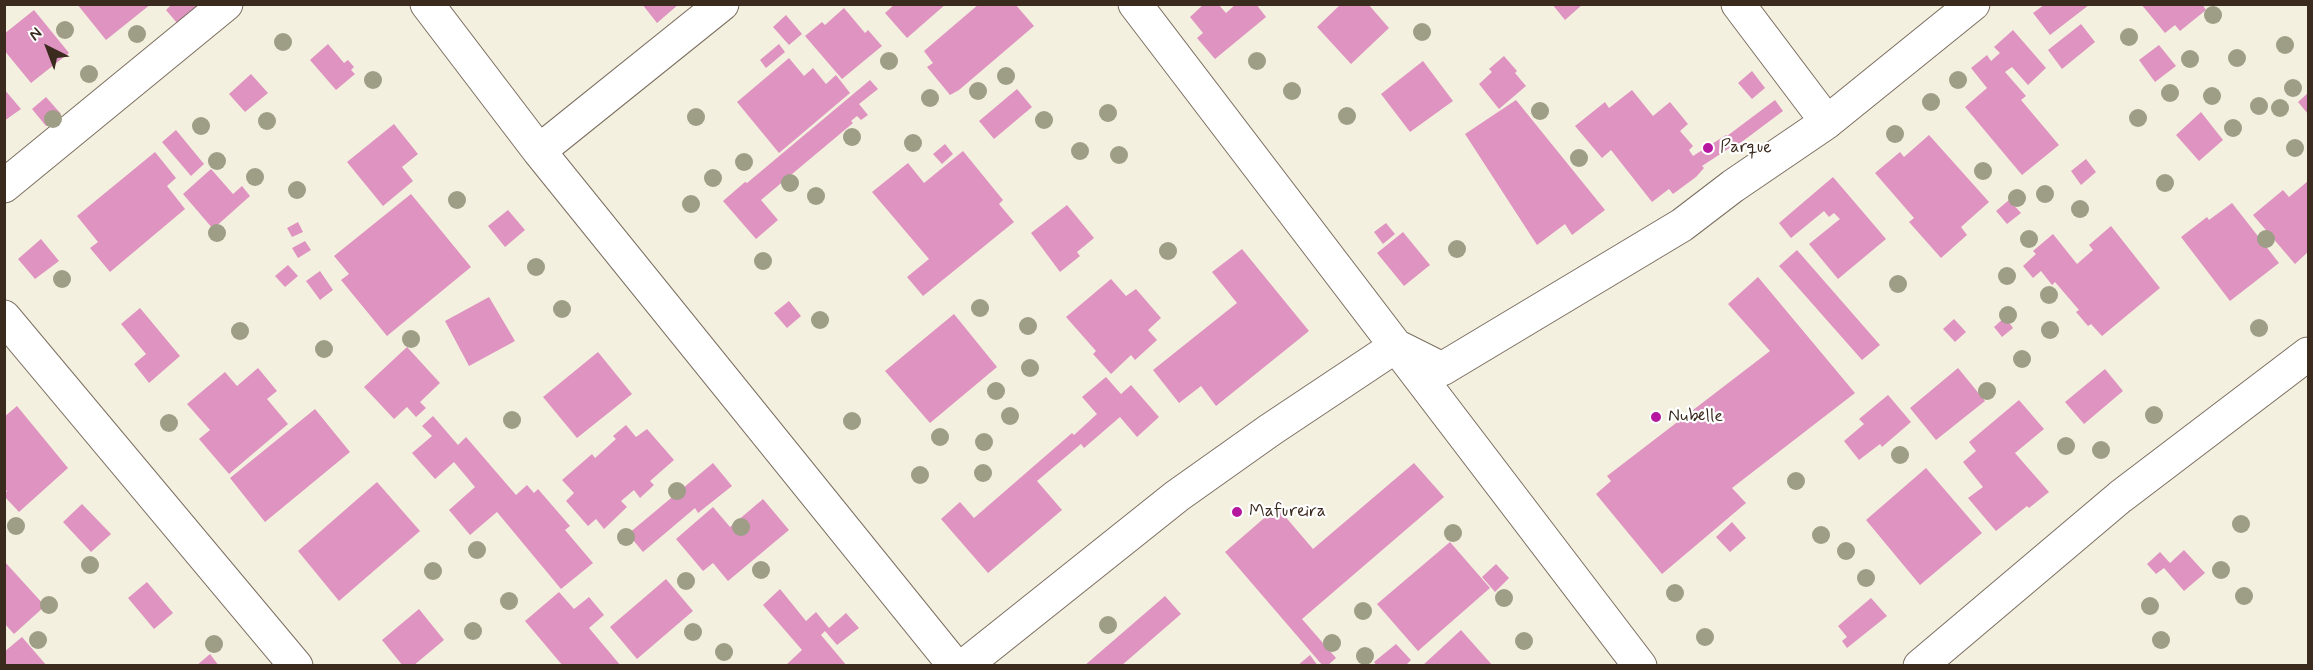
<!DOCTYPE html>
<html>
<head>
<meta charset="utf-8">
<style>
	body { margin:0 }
	#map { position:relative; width:2313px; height:670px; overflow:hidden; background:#f4f0df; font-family:Mynerve,sans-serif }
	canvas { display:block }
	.frame { position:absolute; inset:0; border:6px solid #3b2a1e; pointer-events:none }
	.north { position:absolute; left:18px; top:18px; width:60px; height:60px; -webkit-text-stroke:4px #fff; paint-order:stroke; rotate:318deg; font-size:16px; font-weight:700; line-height:24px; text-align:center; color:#3b2a1e }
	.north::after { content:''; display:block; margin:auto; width:21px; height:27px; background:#3b2a1e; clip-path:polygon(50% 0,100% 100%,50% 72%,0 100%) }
</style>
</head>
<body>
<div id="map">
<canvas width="2313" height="670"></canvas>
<div class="frame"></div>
<div class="north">N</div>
</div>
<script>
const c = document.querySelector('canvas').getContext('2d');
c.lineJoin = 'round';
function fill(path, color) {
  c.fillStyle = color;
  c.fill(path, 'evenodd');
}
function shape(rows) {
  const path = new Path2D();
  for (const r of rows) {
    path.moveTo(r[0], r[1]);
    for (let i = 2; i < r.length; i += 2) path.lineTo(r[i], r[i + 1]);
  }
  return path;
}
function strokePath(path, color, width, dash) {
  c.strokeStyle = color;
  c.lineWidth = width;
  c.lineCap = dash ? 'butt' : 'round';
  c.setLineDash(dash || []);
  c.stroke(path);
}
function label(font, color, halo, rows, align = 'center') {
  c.font = font + ' Mynerve,sans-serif';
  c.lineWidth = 4.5;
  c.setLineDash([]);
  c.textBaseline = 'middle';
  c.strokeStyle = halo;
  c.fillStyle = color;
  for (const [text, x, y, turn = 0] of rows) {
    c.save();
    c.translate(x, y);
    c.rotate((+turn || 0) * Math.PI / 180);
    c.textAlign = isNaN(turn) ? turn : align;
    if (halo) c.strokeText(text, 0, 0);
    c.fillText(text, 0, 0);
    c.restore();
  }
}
fill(shape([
	[77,4,151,4,106,40],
	[172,4,199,4,177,23,166,10],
	[642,4,679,4,657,23],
	[895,4,946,4,907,38,885,13],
	[979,4,1015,4,1034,26,959,90,950,95,927,67,933,63,924,51],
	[1204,4,1218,4,1226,13,1236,4,1256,4,1266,17,1215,59,1197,38,1203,33,1190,17],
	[1341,4,1368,4,1389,28,1351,64,1317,27],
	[1552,4,1583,4,1565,20],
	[2141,4,2202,4,2206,10,2180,31,2175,25,2165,33],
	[2044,5,2089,5,2050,35,2033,13],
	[844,8,865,33,868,30,882,46,842,79,805,36,822,22,825,25],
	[34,10,69,53,31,83,4,50,4,34],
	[786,15,802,34,789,45,773,27],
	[2081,24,2095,42,2062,69,2048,50],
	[2013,30,2046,68,2028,85,2012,67,2005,72,2026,96,2021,100,2059,145,2022,175,1965,107,1987,88,1971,68,1987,55,1991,61,2000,53,1994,47],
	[328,44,344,63,348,60,354,67,351,70,355,74,336,90,310,60],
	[779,44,785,52,766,68,760,60],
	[2159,45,2176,66,2155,82,2139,60],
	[1504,56,1517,71,1515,73,1526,86,1499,109,1479,84,1492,72,1489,69],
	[789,58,804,76,813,68,826,84,836,75,850,93,779,153,737,102],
	[1423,61,1453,101,1410,132,1381,94],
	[1752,71,1765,88,1752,99,1738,83],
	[251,74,268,93,245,112,229,94],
	[870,80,878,89,859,104,868,115,861,120,857,116,851,121,853,123,761,200,778,220,756,239,723,201,745,182,747,183],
	[4,89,21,109,4,121],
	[1017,89,1032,107,994,139,979,121],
	[1632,90,1653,116,1670,102,1688,124,1680,131,1693,146,1689,150,1693,156,1726,135,1727,136,1775,100,1783,111,1735,147,1734,145,1702,166,1704,168,1696,177,1673,194,1669,189,1652,202,1611,150,1602,158,1575,126,1605,102,1609,108],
	[2308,93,2308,114,2298,102],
	[46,97,61,114,46,126,32,109],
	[1516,100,1605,210,1572,235,1565,224,1537,245,1465,134],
	[2201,112,2223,140,2199,161,2176,135],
	[394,124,418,154,402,167,413,181,383,206,347,162],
	[176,130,204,164,191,176,162,142],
	[1929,135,1989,202,1961,227,1967,235,1941,258,1909,222,1914,218,1875,173,1900,152,1904,157],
	[945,144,953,154,942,164,933,154],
	[963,151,1003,200,999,204,1014,222,923,296,907,277,929,259,872,192,908,163,924,183],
	[155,152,176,178,167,186,185,209,110,272,90,248,98,242,77,216],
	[2086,159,2096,172,2081,185,2071,171],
	[211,169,233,194,242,186,250,196,213,229,183,194],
	[1833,177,1886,239,1838,279,1809,244,1840,219,1834,213,1829,217,1824,211,1791,238,1779,223],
	[2308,181,2308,252,2295,264,2253,215,2283,190,2289,197],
	[411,194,471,267,387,336,341,280,349,274,334,256],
	[2009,200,2021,213,2007,224,1996,211],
	[2232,203,2279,263,2230,301,2181,237,2207,217,2209,220],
	[1067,205,1094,238,1077,252,1080,256,1060,272,1031,233],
	[508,210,525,230,505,247,488,226],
	[298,222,303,232,292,237,287,228],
	[1386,223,1395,234,1383,244,1374,232],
	[2111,226,2160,288,2102,336,2091,324,2088,326,2076,312,2079,310,2055,282,2052,285,2041,271,2033,278,2023,266,2036,254,2033,251,2053,234,2077,264,2093,250,2089,245],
	[1403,232,1430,265,1404,286,1377,253],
	[41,239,59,261,35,279,18,259],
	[305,241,311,250,298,258,292,248],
	[1242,249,1309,331,1216,406,1201,386,1179,403,1153,370,1237,303,1212,272],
	[1797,250,1880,345,1862,360,1779,266],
	[288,265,298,276,285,287,275,276],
	[320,271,333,290,320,300,306,281],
	[1758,277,1855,393,1732,488,1746,503,1662,574,1596,494,1611,481,1607,476,1770,351,1728,304],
	[1111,279,1126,296,1136,289,1161,318,1148,330,1157,340,1135,360,1131,355,1111,374,1093,354,1096,351,1066,317],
	[489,297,515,341,469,366,445,321],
	[789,301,801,316,787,328,774,313],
	[140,308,180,356,149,383,134,364,146,354,121,324],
	[954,314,997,367,930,423,885,371],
	[2005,317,2013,328,2002,337,1994,327],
	[1954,319,1966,332,1955,342,1943,329],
	[407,347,440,383,420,402,426,408,416,417,407,407,394,419,364,387],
	[598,352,632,394,577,438,543,397],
	[258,368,277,391,267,399,288,424,229,474,199,439,210,430,187,404,225,372,237,386],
	[1958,368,1985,401,1936,440,1910,408],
	[2105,369,2123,391,2084,424,2065,402],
	[1106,377,1121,394,1131,385,1159,417,1137,437,1120,417,1084,448,1081,444,1037,481,1062,510,988,573,941,519,960,502,974,518,1072,433,1074,435,1097,414,1082,397],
	[1888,395,1911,422,1882,447,1880,444,1859,460,1844,441,1864,424,1859,419],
	[2019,400,2044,429,2015,453,2049,492,2029,508,2027,506,1996,531,1968,498,1983,487,1963,462,1976,451,1969,442],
	[17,406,68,468,19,512,4,496,7,491,4,488,4,417],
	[315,409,350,452,265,522,230,478],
	[433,416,458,445,466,437,516,495,527,485,534,493,538,489,570,526,565,530,593,563,561,589,497,512,470,535,449,510,475,487,454,462,435,479,412,453,432,436,422,426],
	[626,425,636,437,647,429,674,460,650,481,654,485,640,498,634,490,621,501,627,507,604,529,596,519,588,526,566,501,574,493,562,480,592,454,595,458,616,439,613,436],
	[713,463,732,486,698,513,695,508,643,552,628,534],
	[1414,463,1444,497,1302,619,1336,658,1327,666,1323,666,1225,552,1277,507,1313,549],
	[1926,468,1982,533,1920,585,1866,520],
	[377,482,420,531,339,601,298,551],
	[763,499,789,530,728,581,713,563,703,571,676,539,713,507,730,527],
	[82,504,111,534,91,552,63,522],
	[1732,522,1746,538,1730,552,1716,537],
	[1450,542,1490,588,1418,651,1377,604],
	[2184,550,2205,573,2184,591,2164,568,2156,574,2147,564,2160,552,2170,563],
	[4,561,45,606,14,634,4,623],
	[1496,564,1509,578,1495,592,1482,577],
	[666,579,693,611,637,659,610,627],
	[147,582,173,613,154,629,128,598],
	[780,589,806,621,816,612,829,628,846,613,859,628,837,645,825,631,821,635,847,666,785,666,802,650,763,605],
	[559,592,574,609,589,597,604,615,589,628,621,666,563,666,525,621],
	[1165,596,1181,614,1121,666,1084,666],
	[1871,598,1887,616,1847,648,1842,641,1847,637,1838,626],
	[419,609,444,640,413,666,403,666,382,640],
	[1461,630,1493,666,1422,666],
	[22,637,47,666,4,666,4,652],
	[1396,644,1411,660,1405,666,1377,666,1374,662],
	[210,654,219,666,196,666],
	[1310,655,1318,666,1297,666]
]), '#de93c0');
const minor = shape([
	[427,4,539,151,955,666],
	[1135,4,1640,666],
	[1738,4,1827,122],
	[539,151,722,4],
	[4,186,226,4],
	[4,317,296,666],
	[964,666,1177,496,1270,430,1396,346,1442,369,1682,225,1733,186,1827,122,1973,4],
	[1920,666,2120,497,2308,354]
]);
strokePath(minor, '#7c6f62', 35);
strokePath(minor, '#fff', 33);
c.fillStyle = '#9d9e85';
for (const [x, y] of [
	[2213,15],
	[65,30],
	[1422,32],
	[137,34],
	[2129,37],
	[283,42],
	[2285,45],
	[2237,58],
	[2190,59],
	[889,61],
	[1257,61],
	[89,74],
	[1006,76],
	[373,80],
	[1958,80],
	[2293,88],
	[978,91],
	[1292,91],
	[2170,93],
	[2212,96],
	[930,98],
	[1931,102],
	[2259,106],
	[2280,108],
	[1540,111],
	[1108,113],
	[1347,116],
	[696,117],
	[2138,118],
	[53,119],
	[1044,120],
	[267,121],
	[201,126],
	[2233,128],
	[1895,134],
	[852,137],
	[913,143],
	[2295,148],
	[1080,151],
	[1119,155],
	[1579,158],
	[217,161],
	[744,162],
	[1983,171],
	[255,177],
	[713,178],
	[790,183],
	[2165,183],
	[297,190],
	[2045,194],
	[816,196],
	[2017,198],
	[457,200],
	[691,204],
	[2080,209],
	[217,233],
	[2029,239],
	[2266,239],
	[1457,249],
	[1168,251],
	[763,261],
	[536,267],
	[2007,276],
	[62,279],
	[1898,284],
	[2049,295],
	[980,308],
	[562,309],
	[2008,315],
	[820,320],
	[1028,326],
	[2259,328],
	[2050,330],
	[240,331],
	[411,339],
	[324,349],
	[2022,359],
	[1030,368],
	[996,391],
	[1987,391],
	[2154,415],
	[1010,416],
	[512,420],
	[852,421],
	[169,423],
	[940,437],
	[984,442],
	[2066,446],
	[2101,450],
	[1900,455],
	[983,473],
	[920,475],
	[1796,481],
	[677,491],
	[2241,524],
	[16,526],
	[741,527],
	[1453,533],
	[1821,535],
	[626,537],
	[477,550],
	[1846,551],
	[90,565],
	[761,570],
	[2221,570],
	[433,571],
	[1866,578],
	[686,581],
	[1675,593],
	[2244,596],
	[1504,598],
	[509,601],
	[49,605],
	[2150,606],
	[1363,611],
	[1108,625],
	[473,631],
	[693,632],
	[1705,637],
	[38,640],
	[2161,640],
	[1524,641],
	[1332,643],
	[214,644],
	[724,652],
	[1365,656]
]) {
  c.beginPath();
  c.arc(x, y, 9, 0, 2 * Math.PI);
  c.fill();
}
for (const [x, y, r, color] of [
	[1708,148,6,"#b5179e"],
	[1656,417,6,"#b5179e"],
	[1237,512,6,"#b5179e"]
]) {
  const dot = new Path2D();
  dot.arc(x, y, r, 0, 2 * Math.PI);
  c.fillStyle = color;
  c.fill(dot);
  strokePath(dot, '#fff', 2);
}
label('18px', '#3b2a1e', '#fff', [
	["Parque",1720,148],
	["Nubelle",1668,417],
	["Mafureira",1249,512]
], 'left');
</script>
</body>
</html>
